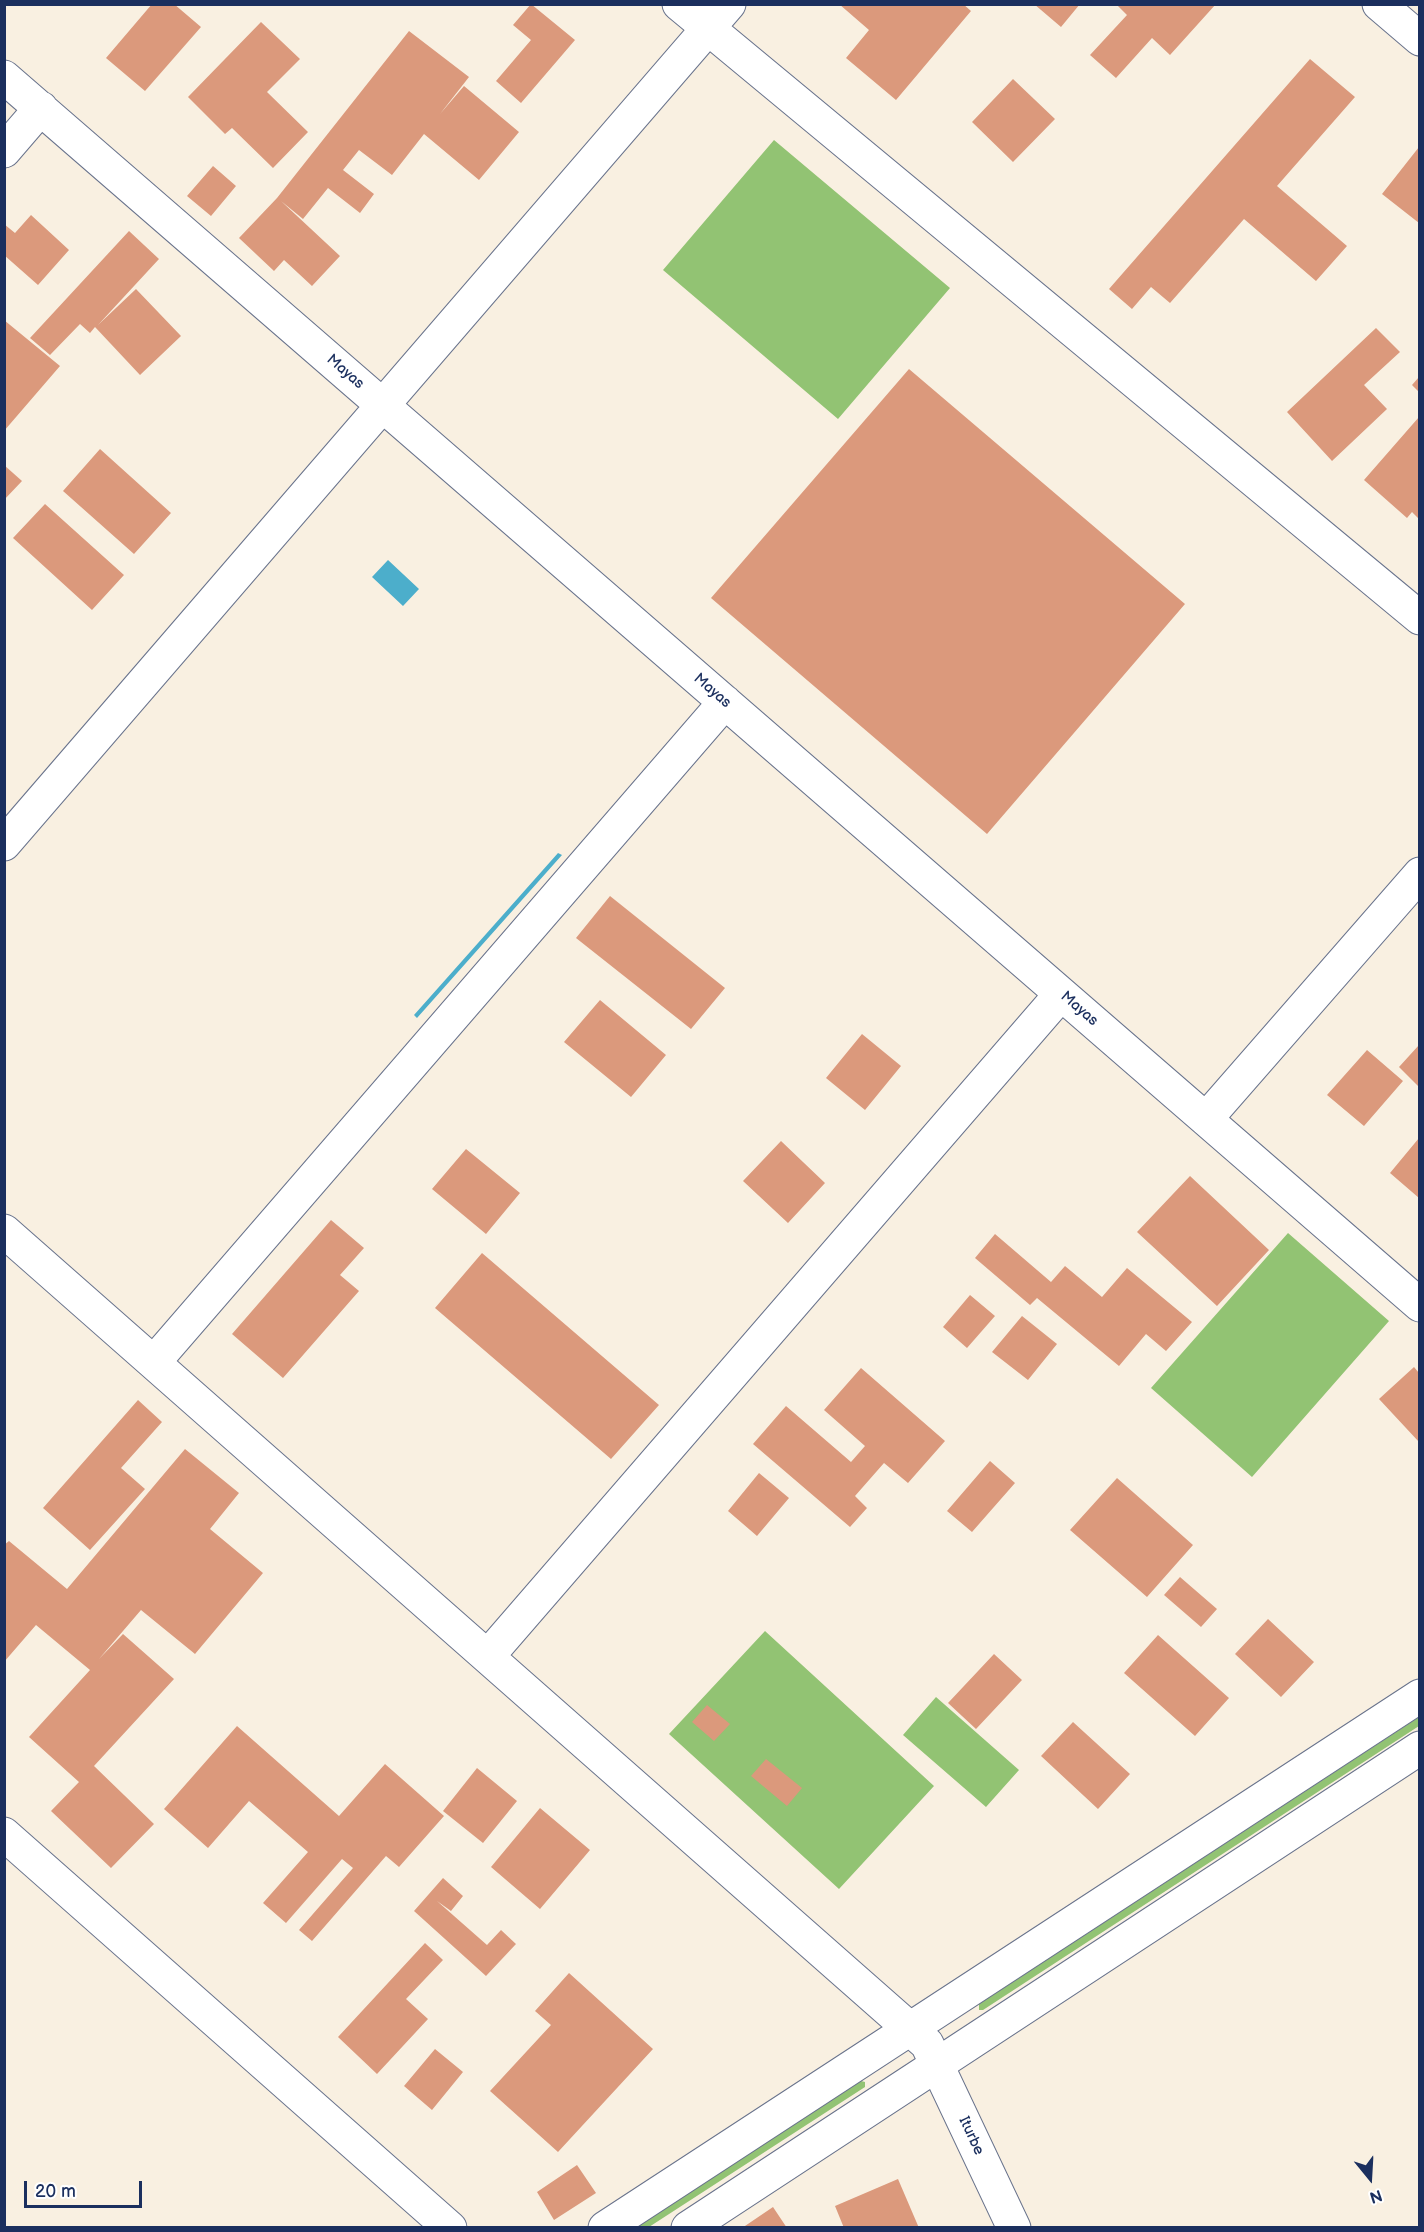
<!DOCTYPE html>
<html>
<head>
<meta charset="utf-8">
<style>
	body { margin:0 }
	#map { position:relative; width:1424px; height:2232px; overflow:hidden; background:#f9f0e1; font-family:"Balsamiq Sans",sans-serif }
	canvas { display:block }
	.frame { position:absolute; inset:0; border:6px solid #1b2f5e; pointer-events:none }
	.north { position:absolute; left:1340px; top:2148px; width:60px; height:60px; -webkit-text-stroke:4px #fff; paint-order:stroke; rotate:162deg; font-size:16px; font-weight:700; line-height:24px; text-align:center; color:#1b2f5e }
	.north::after { content:''; display:block; margin:auto; width:21px; height:27px; background:#1b2f5e; clip-path:polygon(50% 0,100% 100%,50% 72%,0 100%) }
	.scale { position:absolute; left:24px; top:2181px; width:118px; height:27px; box-sizing:border-box; border:3px solid #1b2f5e; border-top:0; padding-left:8px; font-size:18px; line-height:21px; white-space:nowrap; color:#1b2f5e; -webkit-text-stroke:4px #fff; paint-order:stroke }
</style>
</head>
<body>
<div id="map">
<canvas width="1424" height="2232"></canvas>
<div class="frame"></div>
<div class="north">N</div>
<div class="scale">20 m</div>
</div>
<script>
const c = document.querySelector('canvas').getContext('2d');
c.lineJoin = 'round';
function fill(path, color) {
  c.fillStyle = color;
  c.fill(path, 'evenodd');
}
function shape(rows) {
  const path = new Path2D();
  for (const r of rows) {
    path.moveTo(r[0], r[1]);
    for (let i = 2; i < r.length; i += 2) path.lineTo(r[i], r[i + 1]);
  }
  return path;
}
function strokePath(path, color, width, dash) {
  c.strokeStyle = color;
  c.lineWidth = width;
  c.lineCap = dash ? 'butt' : 'round';
  c.setLineDash(dash || []);
  c.stroke(path);
}
function label(font, color, halo, rows, align = 'center') {
  c.font = font + ' "Balsamiq Sans",sans-serif';
  c.lineWidth = 5;
  c.setLineDash([]);
  c.textBaseline = 'middle';
  c.strokeStyle = halo;
  c.fillStyle = color;
  for (const [text, x, y, turn = 0] of rows) {
    c.save();
    c.translate(x, y);
    c.rotate((+turn || 0) * Math.PI / 180);
    c.textAlign = isNaN(turn) ? turn : align;
    if (halo) c.strokeText(text, 0, 0);
    c.fillText(text, 0, 0);
    c.restore();
  }
}
fill(shape([
	[774,140,950,288,838,419,663,270],
	[1288,1233,1389,1321,1252,1477,1151,1388],
	[765,1631,934,1786,839,1889,669,1734],
	[936,1697,1019,1770,986,1807,903,1735],
	[1419,1717,1419,1726,983,2010,979,2010,979,2004],
	[861,2081,865,2082,865,2087,649,2227,635,2228]
]), '#92c373');
fill(shape([
	[388,560,419,589,403,606,372,577],
	[558,853,562,855,417,1018,414,1015]
]), '#4caecb');
fill(shape([
	[152,4,174,4,201,27,145,91,106,58],
	[531,4,575,40,521,103,496,81,531,40,513,25],
	[839,4,963,4,971,11,896,100,846,58,869,30],
	[1034,4,1080,4,1061,27],
	[1116,4,1216,4,1170,55,1152,38,1116,78,1090,55,1127,15],
	[261,22,300,59,267,92,308,132,273,168,232,128,225,134,188,97],
	[409,31,469,77,440,114,464,86,519,132,479,180,424,134,392,175,359,150,343,170,374,194,360,213,328,188,303,219,281,201,340,256,312,286,284,260,274,271,239,238,277,198],
	[1310,59,1355,97,1277,186,1347,246,1316,281,1244,219,1170,303,1151,287,1132,309,1109,289],
	[1013,79,1055,119,1013,162,972,122],
	[1419,147,1419,223,1382,194],
	[213,166,236,186,211,216,187,196],
	[31,215,69,250,38,285,4,255,4,224,15,233],
	[129,231,159,259,98,325,136,289,181,336,140,375,95,327,90,333,80,324,50,355,30,338],
	[4,320,60,366,4,431],
	[1376,328,1400,352,1364,385,1387,409,1332,461,1287,412],
	[909,369,1185,604,987,834,711,598],
	[1419,377,1419,392,1412,385],
	[1419,417,1419,519,1412,512,1407,518,1364,480],
	[100,449,171,513,134,554,63,491],
	[4,465,22,481,4,500],
	[45,504,124,575,92,610,13,538],
	[610,896,725,988,691,1029,576,938],
	[600,1000,666,1055,631,1097,564,1042],
	[862,1034,901,1066,865,1110,826,1078],
	[1419,1045,1419,1087,1399,1067],
	[1367,1050,1403,1081,1364,1126,1327,1095],
	[1419,1138,1419,1198,1390,1173],
	[781,1141,825,1183,788,1223,743,1181],
	[466,1149,520,1193,486,1234,432,1189],
	[1190,1176,1269,1250,1217,1306,1137,1232],
	[331,1220,364,1248,340,1275,359,1291,283,1378,232,1334],
	[995,1234,1051,1282,1065,1266,1102,1297,1127,1268,1192,1322,1166,1351,1146,1334,1119,1366,1037,1298,1030,1305,975,1258],
	[482,1253,659,1405,611,1459,435,1308],
	[970,1295,995,1316,967,1348,943,1327],
	[1022,1316,1057,1344,1028,1380,992,1352],
	[1414,1367,1419,1373,1419,1442,1379,1399],
	[861,1368,945,1441,908,1483,884,1463,855,1496,867,1508,850,1527,753,1444,786,1406,851,1462,865,1446,824,1410],
	[138,1400,162,1422,121,1468,145,1489,90,1550,43,1508],
	[185,1449,239,1493,210,1529,263,1573,195,1654,141,1610,99,1659,123,1634,174,1679,94,1766,154,1824,111,1868,51,1811,79,1782,29,1737,90,1670,36,1625,4,1662,4,1545,9,1541,67,1589],
	[990,1461,1015,1483,972,1532,947,1511],
	[759,1473,789,1498,757,1536,728,1511],
	[1117,1478,1193,1545,1147,1597,1070,1530],
	[1180,1577,1217,1609,1201,1627,1164,1595],
	[1268,1619,1314,1662,1281,1697,1235,1654],
	[1158,1635,1229,1698,1195,1736,1124,1673],
	[994,1654,1022,1680,976,1729,948,1703],
	[707,1705,730,1724,714,1741,692,1722],
	[1073,1722,1130,1774,1098,1809,1041,1756],
	[237,1726,339,1816,385,1764,444,1816,399,1867,386,1856,312,1941,299,1930,353,1868,342,1859,286,1923,263,1903,308,1852,249,1801,208,1848,164,1809],
	[766,1759,802,1788,787,1806,751,1776],
	[477,1768,517,1801,483,1843,443,1811],
	[540,1808,590,1850,540,1909,491,1867],
	[443,1878,463,1896,451,1911,437,1901,487,1945,501,1930,516,1944,486,1976,414,1911],
	[425,1943,443,1960,406,1999,428,2019,377,2074,338,2037],
	[569,1973,653,2049,558,2152,490,2091,551,2025,535,2011],
	[435,2049,463,2072,432,2110,404,2086],
	[577,2165,596,2193,554,2220,537,2192],
	[898,2179,919,2228,844,2228,835,2206],
	[773,2207,787,2228,742,2228]
]), '#db997c');
const minor = shape([
	[679,4,1420,618],
	[1379,4,1420,39],
	[4,77,1420,1305],
	[4,151,41,108],
	[4,844,729,4],
	[1206,1119,1420,874],
	[4,1231,927,2044,1014,2228],
	[154,1362,725,702],
	[488,1656,1061,994],
	[4,1834,450,2228],
	[605,2228,1420,1696],
	[688,2228,1420,1748]
]);
strokePath(minor, '#69738c', 35);
strokePath(minor, '#fff', 33);
label('15px', '#1b2f5e', '#fff', [
	["Mayas",345,372,41],
	["Mayas",712,691,41],
	["Mayas",1079,1009,41],
	["Iturbe",971,2136,65]
]);
</script>
</body>
</html>
